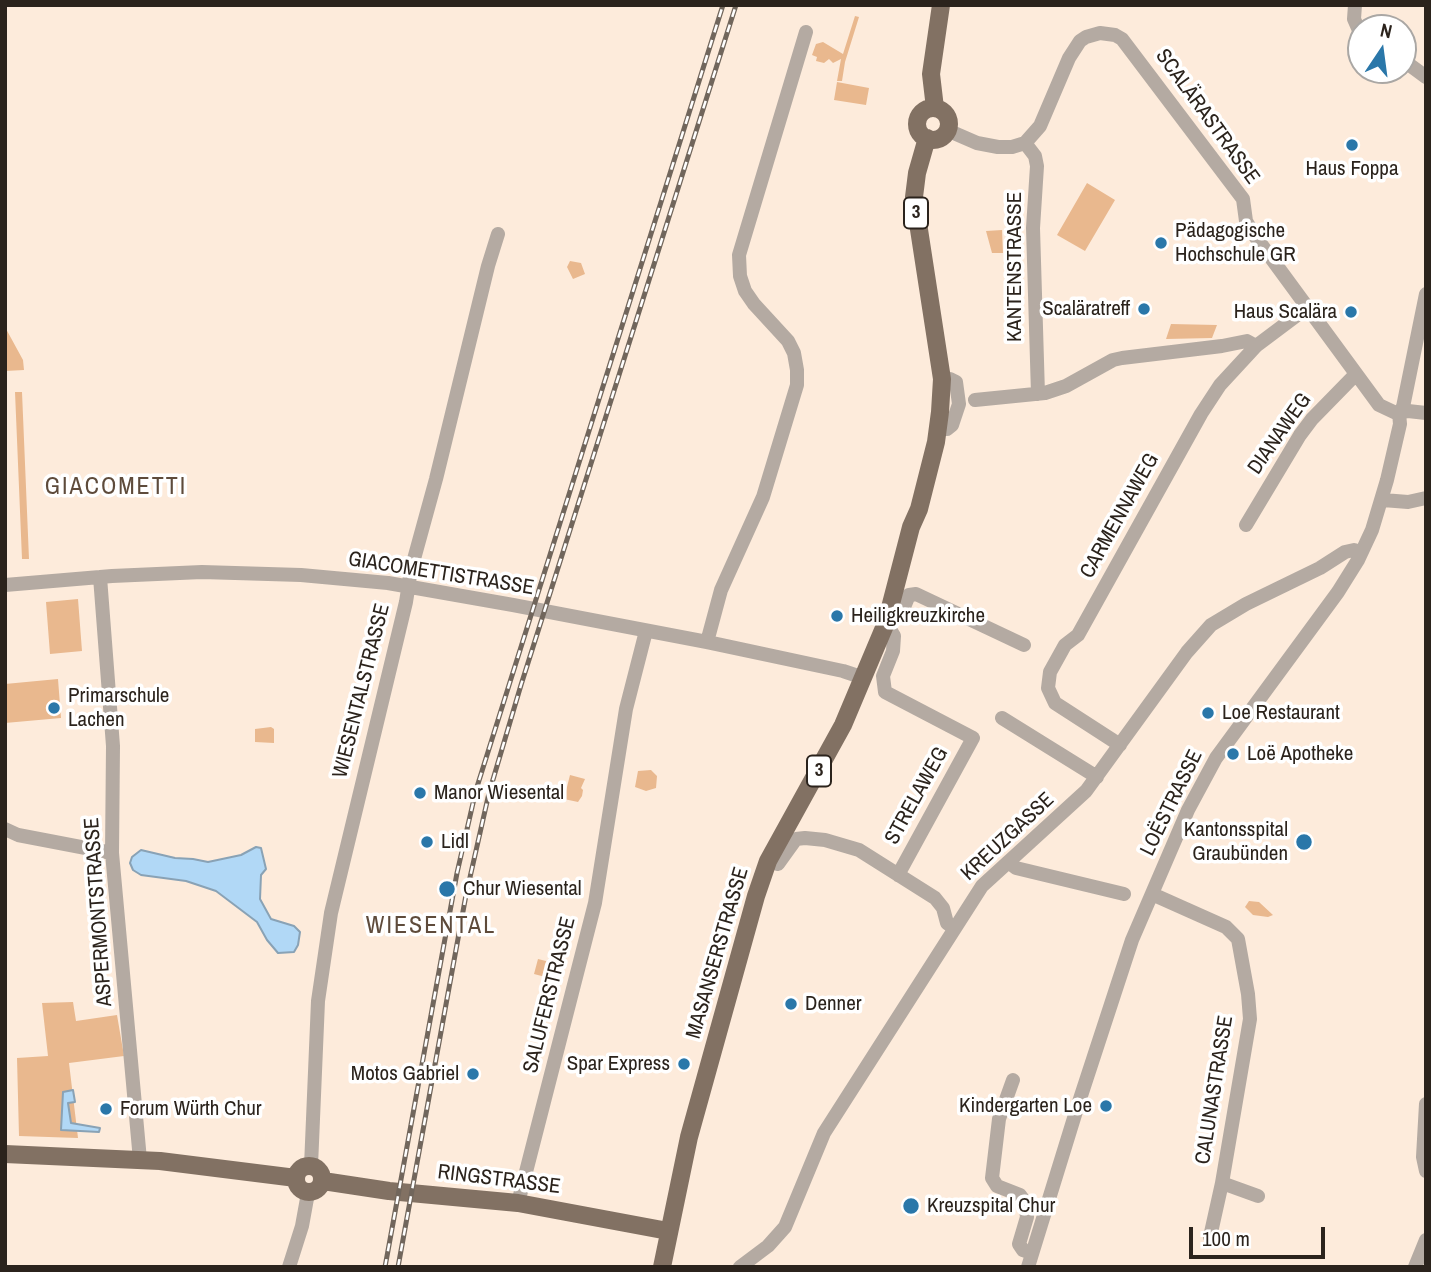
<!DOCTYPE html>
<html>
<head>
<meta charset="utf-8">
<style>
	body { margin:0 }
	#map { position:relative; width:1431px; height:1272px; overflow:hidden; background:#fdebdb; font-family:"Archivo Narrow",sans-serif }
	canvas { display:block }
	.frame { position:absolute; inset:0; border:7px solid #2b231c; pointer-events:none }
	.north { position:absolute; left:1347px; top:14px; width:70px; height:70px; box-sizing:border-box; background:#fff; border:2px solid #aaa7a4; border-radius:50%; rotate:13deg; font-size:19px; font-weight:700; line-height:28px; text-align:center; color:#2b231c }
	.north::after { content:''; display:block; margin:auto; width:24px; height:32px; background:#2a77a9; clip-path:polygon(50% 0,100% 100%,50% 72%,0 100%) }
	.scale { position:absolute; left:1189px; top:1227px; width:136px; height:32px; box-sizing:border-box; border:4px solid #2b231c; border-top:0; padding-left:9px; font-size:21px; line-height:24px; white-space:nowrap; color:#2b231c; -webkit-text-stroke:5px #fff; paint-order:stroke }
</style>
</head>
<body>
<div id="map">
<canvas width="1431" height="1272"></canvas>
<div class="frame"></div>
<div class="north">N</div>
<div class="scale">100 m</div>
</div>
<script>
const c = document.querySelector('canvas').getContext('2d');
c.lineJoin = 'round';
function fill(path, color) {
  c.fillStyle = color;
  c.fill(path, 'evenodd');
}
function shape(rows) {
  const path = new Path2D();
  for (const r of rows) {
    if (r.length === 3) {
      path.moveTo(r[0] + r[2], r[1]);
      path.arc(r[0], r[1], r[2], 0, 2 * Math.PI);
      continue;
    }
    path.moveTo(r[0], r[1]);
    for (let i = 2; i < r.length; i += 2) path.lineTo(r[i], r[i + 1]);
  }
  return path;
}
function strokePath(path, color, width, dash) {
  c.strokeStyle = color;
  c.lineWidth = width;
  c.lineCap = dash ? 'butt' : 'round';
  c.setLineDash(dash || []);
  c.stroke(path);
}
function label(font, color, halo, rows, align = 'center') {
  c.font = font + ' "Archivo Narrow",sans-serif';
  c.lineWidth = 7;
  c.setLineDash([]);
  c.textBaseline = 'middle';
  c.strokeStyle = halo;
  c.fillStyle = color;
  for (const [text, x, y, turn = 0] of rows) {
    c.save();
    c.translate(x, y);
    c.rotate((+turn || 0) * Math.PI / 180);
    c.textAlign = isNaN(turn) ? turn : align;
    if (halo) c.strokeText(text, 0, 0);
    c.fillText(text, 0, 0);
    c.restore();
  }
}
fill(shape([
	[855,16,859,17,845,62,842,81,837,81,841,59,833,63,829,59,824,63,816,61,817,57,812,55,816,44,823,42,843,54],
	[837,82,869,88,866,105,834,100],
	[1087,183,1115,200,1085,251,1057,235],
	[1002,230,1003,253,992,253,986,231],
	[570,261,581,263,585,274,573,279,567,267],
	[1171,324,1217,325,1212,338,1166,339],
	[5,327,23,360,24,370,5,371],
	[15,392,22,392,29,559,22,559],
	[78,599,82,651,50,654,46,602],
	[58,679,61,718,5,723,5,684],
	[271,727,274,729,274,743,255,742,255,729],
	[651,770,657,776,656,788,646,791,635,787,638,771],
	[570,775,585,779,581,788,583,790,582,796,578,802,564,799],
	[1249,901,1259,902,1273,915,1268,917,1253,915,1245,907],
	[538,959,558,964,553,979,534,974],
	[73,1002,76,1021,117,1015,124,1056,69,1063,78,1138,19,1136,17,1058,48,1056,42,1003]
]), '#e9b88e');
const water = shape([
	[256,847,261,848,266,869,261,875,260,899,271,919,294,926,300,932,298,945,294,952,278,953,267,940,257,922,216,891,186,881,141,875,133,870,130,863,132,857,141,850,175,858,193,859,208,862,241,855,256,847],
	[73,1090,75,1102,68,1103,71,1123,100,1128,99,1132,61,1130,63,1092,73,1090]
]);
fill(water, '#b1d8f6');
strokePath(water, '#89a2b5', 2);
strokePath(shape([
	[5,7,5,5]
]), '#89a2b5', 2.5);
strokePath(shape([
	[1355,5,1354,19,1361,35],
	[1403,60,1426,77],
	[947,130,977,143,998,147,1012,147,1025,143,1040,126,1069,58,1080,41,1086,37,1100,33,1115,35,1122,39,1243,199,1246,221,1255,236,1379,405,1396,413,1408,411,1426,413],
	[1025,143,1035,156,1037,166,1033,228,1038,394],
	[975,400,1045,393,1066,386,1113,360,1122,358,1222,346,1247,341,1256,346],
	[938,428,947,429,952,425,959,404,956,382,950,379,942,379],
	[1383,500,1408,502,1426,498],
	[1246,525,1300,435,1312,419,1356,374],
	[100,577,113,746,112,853,140,1160],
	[5,585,112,576,202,572,301,575,388,583,513,605,707,642,843,671,864,678],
	[890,611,904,607,909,595,916,594,1024,645],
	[886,623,894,636,893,651,883,676,885,692,973,738,898,875],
	[707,642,721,590,763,497,797,385,797,370,794,353,788,341,754,304,745,291,740,276,739,255,806,32],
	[1002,718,1097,777],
	[1120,745,1055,703,1048,688,1050,672,1065,645,1078,635,1201,414,1220,385,1256,346,1308,307],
	[5,829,18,835,112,853],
	[768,861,778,864,796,839,805,838,825,840,859,850,935,898,943,908,947,923,954,928],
	[1008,862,1016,868,1124,894],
	[1152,894,1226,927,1238,939,1248,994,1250,1019,1222,1183,1258,1196],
	[1013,1080,999,1119,992,1178,997,1186,1020,1195,1025,1202,1027,1217,1019,1244,1023,1250,1032,1253],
	[1426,1104,1423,1157,1426,1171],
	[311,1166,318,1001,331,913,406,602,411,570,436,479,488,266,498,234],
	[518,1203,595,903,626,709,646,631],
	[1210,1237,1222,1183],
	[289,1267,302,1226,308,1193],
	[740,1267,768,1246,785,1227,824,1133,982,886,1086,791,1187,652,1211,625,1246,604,1320,568,1345,552,1354,550,1361,553],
	[1028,1267,1078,1105,1132,940,1188,810,1216,758,1338,592,1358,560,1372,530,1387,480,1400,424,1399,413,1403,407,1426,294],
	[1415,1267,1426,1240]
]), '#b4aaa2', 14);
strokePath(shape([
	[935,108,931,74,941,5],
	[933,124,16],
	[5,1154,160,1161,296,1178],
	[309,1179,13],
	[323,1181,389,1191,518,1203,668,1231],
	[662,1267,689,1137,756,896,768,861,843,725,886,623,911,527,919,509,936,442,940,412,942,379,914,197,917,173,927,138]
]), '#827163', 18);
const rail = shape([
	[385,1267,457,873,476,790,723,5],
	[398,1267,466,895,489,793,521,685,736,5]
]);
strokePath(rail, '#71665c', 5);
strokePath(rail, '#fff', 2.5, [8]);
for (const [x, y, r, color] of [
	[1352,145,7,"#2a77a9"],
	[1161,243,7,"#2a77a9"],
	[1144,309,7,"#2a77a9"],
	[1351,312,7,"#2a77a9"],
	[837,616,7,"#2a77a9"],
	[54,708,7,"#2a77a9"],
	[1208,713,7,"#2a77a9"],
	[1233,754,7,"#2a77a9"],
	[420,793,7,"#2a77a9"],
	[427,842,7,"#2a77a9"],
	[1304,842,9,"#2a77a9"],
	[447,889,9,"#2a77a9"],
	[791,1004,7,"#2a77a9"],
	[684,1064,7,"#2a77a9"],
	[473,1074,7,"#2a77a9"],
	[1106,1106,7,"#2a77a9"],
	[106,1109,7,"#2a77a9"],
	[911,1206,9,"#2a77a9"]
]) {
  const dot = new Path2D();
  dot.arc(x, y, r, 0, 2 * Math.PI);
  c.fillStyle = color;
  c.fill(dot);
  strokePath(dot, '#fff', 2.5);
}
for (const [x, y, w] of [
	[916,213,24],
	[819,771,24]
]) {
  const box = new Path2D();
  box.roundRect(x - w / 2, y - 15.5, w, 31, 5);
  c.fillStyle = '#fff';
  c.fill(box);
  strokePath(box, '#2b231c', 2);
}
label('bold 19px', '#2b231c', null, [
	["3",916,213],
	["3",819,771]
]);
label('21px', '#2b231c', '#fff', [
	["SCALÄRASTRASSE",1207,117,54],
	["KANTENSTRASSE",1015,267,-90],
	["DIANAWEG",1280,434,-55],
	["CARMENNAWEG",1120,516,-61],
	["GIACOMETTISTRASSE",441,574,9],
	["WIESENTALSTRASSE",362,691,-76],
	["STRELAWEG",917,796,-61],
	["LOËSTRASSE",1172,803,-64],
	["KREUZGASSE",1008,837,-43],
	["ASPERMONTSTRASSE",99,912,-94],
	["MASANSERSTRASSE",718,953,-74],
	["SALUFERSTRASSE",550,995,-76],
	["CALUNASTRASSE",1215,1090,-81],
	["RINGSTRASSE",499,1180,7]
]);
label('21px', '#2b231c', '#fff', [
	["Haus Foppa",1352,169,"center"],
	["Pädagogische",1175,231],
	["Hochschule GR",1175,255],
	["Scaläratreff",1130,309,"right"],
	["Haus Scalära",1337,312,"right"],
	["Heiligkreuzkirche",851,616],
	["Primarschule",68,696],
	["Lachen",68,720],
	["Loe Restaurant",1222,713],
	["Loë Apotheke",1247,754],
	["Manor Wiesental",434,793],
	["Kantonsspital",1288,830,"right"],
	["Graubünden",1288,854,"right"],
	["Lidl",441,842],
	["Chur Wiesental",463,889],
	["Denner",805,1004],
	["Spar Express",670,1064,"right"],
	["Motos Gabriel",459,1074,"right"],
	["Kindergarten Loe",1092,1106,"right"],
	["Forum Würth Chur",120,1109],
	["Kreuzspital Chur",927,1206]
], 'left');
c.letterSpacing = '2px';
label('24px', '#5e4b3b', '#fff', [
	["GIACOMETTI",116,488],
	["WIESENTAL",431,927]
]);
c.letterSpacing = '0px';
</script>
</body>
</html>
